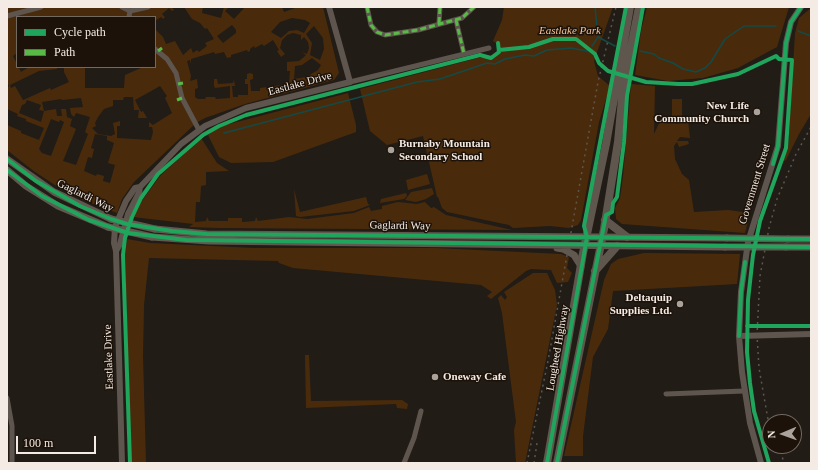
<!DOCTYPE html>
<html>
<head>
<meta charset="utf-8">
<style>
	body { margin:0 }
	#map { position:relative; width:818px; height:470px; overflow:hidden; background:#221c16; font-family:"Times New Roman",serif }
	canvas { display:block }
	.frame { position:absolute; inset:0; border:8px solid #f3ebe4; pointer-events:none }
	.legend { position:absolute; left:16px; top:16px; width:140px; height:52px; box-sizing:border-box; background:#1c1209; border:1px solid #726961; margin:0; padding:5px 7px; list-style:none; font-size:12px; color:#f3ebe4 }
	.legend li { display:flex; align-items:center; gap:8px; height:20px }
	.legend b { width:20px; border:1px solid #726961 }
	.north { position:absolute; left:762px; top:414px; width:40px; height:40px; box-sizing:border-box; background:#1c1209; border:1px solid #726961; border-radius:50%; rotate:268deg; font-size:11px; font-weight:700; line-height:16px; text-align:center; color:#f3ebe4 }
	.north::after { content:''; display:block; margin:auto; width:14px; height:18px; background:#aaa39c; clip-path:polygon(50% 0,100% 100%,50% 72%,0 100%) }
	.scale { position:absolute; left:16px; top:436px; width:80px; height:18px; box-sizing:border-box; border:2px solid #f3ebe4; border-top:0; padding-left:5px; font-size:12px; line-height:14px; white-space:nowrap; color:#f3ebe4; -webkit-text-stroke:3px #1c1209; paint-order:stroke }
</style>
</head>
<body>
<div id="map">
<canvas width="818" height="470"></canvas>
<div class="frame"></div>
<ul class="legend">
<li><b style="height:5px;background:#20a55d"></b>Cycle path</li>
<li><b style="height:5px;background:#58b947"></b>Path</li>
</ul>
<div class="north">N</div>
<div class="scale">100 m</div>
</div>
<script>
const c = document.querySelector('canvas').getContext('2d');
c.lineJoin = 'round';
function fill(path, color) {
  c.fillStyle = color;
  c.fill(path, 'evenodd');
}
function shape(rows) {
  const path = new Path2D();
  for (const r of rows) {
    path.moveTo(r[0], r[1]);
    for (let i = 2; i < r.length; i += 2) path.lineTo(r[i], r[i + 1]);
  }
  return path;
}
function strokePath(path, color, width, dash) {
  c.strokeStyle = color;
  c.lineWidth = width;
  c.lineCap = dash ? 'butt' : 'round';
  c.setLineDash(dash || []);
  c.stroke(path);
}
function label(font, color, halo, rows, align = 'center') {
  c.font = font + ' "Times New Roman",serif';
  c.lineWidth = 3;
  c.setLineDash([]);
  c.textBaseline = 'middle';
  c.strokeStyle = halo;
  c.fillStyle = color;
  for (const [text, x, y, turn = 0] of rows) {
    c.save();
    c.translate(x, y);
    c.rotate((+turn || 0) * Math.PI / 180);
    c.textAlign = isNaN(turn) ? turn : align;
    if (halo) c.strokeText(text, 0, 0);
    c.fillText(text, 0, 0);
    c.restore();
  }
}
fill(shape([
	[7,7,172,7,174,10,172,11,169,8,162,14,165,17,163,19,161,17,155,21,155,17,17,17,17,53,13,56,21,72,29,67,57,67,57,69,39,71,10,85,11,88,15,86,23,100,50,88,51,90,69,82,64,72,64,67,85,68,85,88,124,88,125,75,143,67,155,67,155,26,155,29,163,37,166,44,175,41,183,55,191,48,193,53,197,50,199,52,207,46,205,43,214,39,207,28,205,29,200,23,192,19,184,7,203,7,202,13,221,18,224,7,229,7,225,11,234,19,245,7,282,7,284,12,298,7,323,7,339,73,334,80,245,104,205,118,196,123,134,182,122,199,117,213,83,200,55,185,35,172,7,150,7,125,21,131,21,133,39,140,44,128,26,121,26,119,17,116,18,114,7,109,7,90,9,85,7,84],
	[292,18,305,20,310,23,304,33,297,30,289,31,281,38,271,32,280,22],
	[232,25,236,30,236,33,223,43,217,36],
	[314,26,323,38,324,49,320,60,310,55,312,43,306,34],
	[293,33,301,35,301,40,304,37,308,42,309,48,307,54,302,52,306,55,304,57,299,61,287,62,287,71,290,71,289,84,260,88,260,91,251,91,250,80,253,79,253,74,250,73,247,74,247,79,245,79,245,84,248,84,248,95,238,95,238,97,233,97,232,86,235,86,234,80,233,83,218,84,217,79,214,79,214,86,215,88,230,86,230,98,216,99,215,97,206,97,205,99,198,99,195,97,195,89,198,88,197,79,190,81,191,76,187,61,190,60,191,64,191,59,214,52,215,54,224,52,227,58,231,57,231,55,247,50,248,52,250,51,250,49,254,46,255,48,262,44,264,46,273,40,279,50,277,51,281,57,285,54,280,48,282,40,287,35],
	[312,58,321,65,318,70,306,77,294,79,295,66,302,65],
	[160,86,167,96,165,98,172,113,153,125,149,122,149,127,152,127,153,132,151,140,117,138,117,126,120,126,120,121,113,123,115,134,111,136,98,134,92,128,96,126,95,123,98,117,104,109,113,106,113,100,123,100,124,97,133,97,134,110,139,110,138,118,147,118,143,111,141,112,135,100],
	[81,98,83,107,70,108,71,114,74,117,76,113,90,117,85,132,88,134,76,165,63,161,76,129,70,126,72,119,67,117,66,109,61,109,62,116,57,116,56,109,44,111,42,102,61,99,62,100],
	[27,100,41,105,39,110,44,111,41,122,19,113,22,105,25,104],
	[51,119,59,122,60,120,64,122,51,156,42,153,39,149],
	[95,134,107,136,107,140,114,143,108,163,115,165,110,183,103,181,104,176,97,174,96,176,84,171,88,157,92,158,94,149,91,148],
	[504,7,613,7,594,61,598,76,610,86,599,122,581,220,578,225,569,228,550,226,513,228,509,225,447,212,442,208,438,197,437,197,423,136,387,145,370,131,360,89,478,58,494,58,501,51,497,50,497,44,493,41,502,20],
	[647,7,789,7,777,47,738,68,703,78,668,81,635,75,641,31],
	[811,8,811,114,799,134,786,160,782,162,788,149,795,33,799,18],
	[631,84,655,86,654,134,661,119,688,120,690,138,680,137,677,141,688,141,689,144,679,147,677,142,674,146,675,159,682,174,689,180,694,212,728,210,750,213,745,233,622,224,616,219,615,208,620,198,623,176],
	[348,93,356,125,356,132,273,162,231,163,219,157,208,135,214,128],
	[672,99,682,99,682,118,672,118],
	[201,138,217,163,229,171,206,172,206,185,201,186,200,202,196,202,195,222,206,221,207,217,209,221,228,221,228,218,242,218,242,222,255,221,256,217,258,221,289,217,307,219,354,213,369,207,371,211,382,209,382,206,398,202,417,204,425,202,431,208,434,207,446,215,512,230,219,228,189,227,193,224,133,217,141,202,160,176],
	[427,174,430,184,408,190,406,180],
	[432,188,434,194,426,199,416,202,405,200,411,192],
	[294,189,300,212,366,197,368,204,370,205,354,211,300,217,296,216],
	[406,193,407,196,404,199,380,203,381,199],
	[127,239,150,243,254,248,436,248,561,254,569,257,567,268,572,273,568,282,557,283,551,270,531,269,526,271,491,299,487,296,492,292,481,285,293,268,279,263,278,261,149,258,144,305,143,356,146,463,131,463,125,255],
	[644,253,740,254,737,284,613,291,608,329,593,357,583,436,583,456,564,456,604,280,611,264,618,259],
	[533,273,547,273,555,290,557,305,525,463,516,463,514,430,516,422,502,313,498,298,501,295,505,300,507,297,504,292],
	[305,355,309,355,311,401,402,400,408,404,407,409,397,408,396,404,306,408]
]), '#492b0c');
strokePath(shape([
	[595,7,598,37,615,46],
	[798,31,811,36],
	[592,46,598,37],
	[640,51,654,54,659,58,673,63,683,69,696,72,705,68,711,62,725,39,744,26,776,26],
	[224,133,417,82,440,79,487,63,495,64,505,59,525,55,534,56,547,50,571,48,587,51]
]), '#134a47', 1.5);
strokePath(shape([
	[122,7,130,11,148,7],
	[367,7,371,25,377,32,385,35,418,30,462,18,474,7],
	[7,16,41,7],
	[129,17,130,11],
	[456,20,464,54],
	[439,23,440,7],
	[155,49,167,59,176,73,182,98,199,130],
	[350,82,489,48],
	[666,394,744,391],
	[7,398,12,426,12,463],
	[404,463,414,438,421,411]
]), '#5e554e', 5);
strokePath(shape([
	[116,251,120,244,128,214,139,193,140,187],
	[739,336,811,334],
	[122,463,116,251,114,243,115,227,126,201,135,188,140,187,181,144,205,126,246,108,350,82,329,7],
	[761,463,750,423,742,372,739,336,741,292,748,242,778,146,786,43,791,22,801,7]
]), '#5e554e', 6);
strokePath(shape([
	[7,159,54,192,111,219],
	[7,170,26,186,58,206,108,227],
	[155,229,207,234,727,238],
	[152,237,209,241,725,247],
	[788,239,811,239],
	[786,247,811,247],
	[557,248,563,249,574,255,581,266]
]), '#61584f', 7);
strokePath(shape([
	[605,220,627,237],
	[595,271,617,246],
	[547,463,583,253,606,144,630,7],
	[557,463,604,229,618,142,623,88,639,7]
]), '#5f564d', 8);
strokePath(shape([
	[770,431,759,368,757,335,760,276,769,228,777,199,796,154,811,127],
	[779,446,784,463],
	[527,463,548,361,598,82,616,7],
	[534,463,537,443]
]), '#5c5650', 1.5, [2, 4]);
strokePath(shape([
	[111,219,155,229],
	[108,227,152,237],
	[727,238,788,239],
	[725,247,786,247]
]), '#61584f', 7);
strokePath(shape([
	[367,7,371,25,377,32,385,35,418,30,462,18,474,7],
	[456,20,464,54],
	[439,23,440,7],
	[158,51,162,48],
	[178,84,183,83],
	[177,100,182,98]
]), '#58b947', 3, [6, 3]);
strokePath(shape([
	[499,50,529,47,553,39,576,39,595,54,599,63,608,71,646,82,678,84,692,84,738,74,776,56,779,59,792,60,786,148,760,221,753,255,748,300,747,352,750,383,754,411,769,463],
	[7,159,36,181,80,206,111,219,127,224,172,231,207,234,811,239],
	[773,164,778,146,786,43,791,22,801,7],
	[7,170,42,196,89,220,128,233,186,240,811,247],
	[747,326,811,326],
	[739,336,741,292,745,262],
	[130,463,123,255,125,238,132,217,141,198,158,174,203,135,219,126,246,115,480,55,491,58,499,52,498,43],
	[547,463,587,237,584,226,626,7],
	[557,463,606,215,612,212,613,203,617,197,624,142,627,96,643,7]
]), '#20a55d', 4);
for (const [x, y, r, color] of [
	[757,112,4,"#aaa39c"],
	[391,150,4,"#aaa39c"],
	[680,304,4,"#aaa39c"],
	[435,377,4,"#aaa39c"]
]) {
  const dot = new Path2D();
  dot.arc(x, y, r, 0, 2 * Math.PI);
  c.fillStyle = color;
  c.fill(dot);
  strokePath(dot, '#1c1209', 1.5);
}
label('italic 11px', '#f4c39a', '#1c1209', [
	["Eastlake Park",570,31]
]);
label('11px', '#f3ebe4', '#1c1209', [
	["Eastlake Drive",300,84,-15],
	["Government Street",755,184,-73],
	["Gaglardi Way",85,196,26],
	["Gaglardi Way",400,226,1],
	["Lougheed Highway",558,348,-80],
	["Eastlake Drive",109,357,-92]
]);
label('bold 11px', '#f3ebe4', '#1c1209', [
	["New Life",749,106],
	["Community Church",749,119],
	["Burnaby Mountain",399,144,"left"],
	["Secondary School",399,157,"left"],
	["Deltaquip",672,298],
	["Supplies Ltd.",672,311],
	["Oneway Cafe",443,377,"left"]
], 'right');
</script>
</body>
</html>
